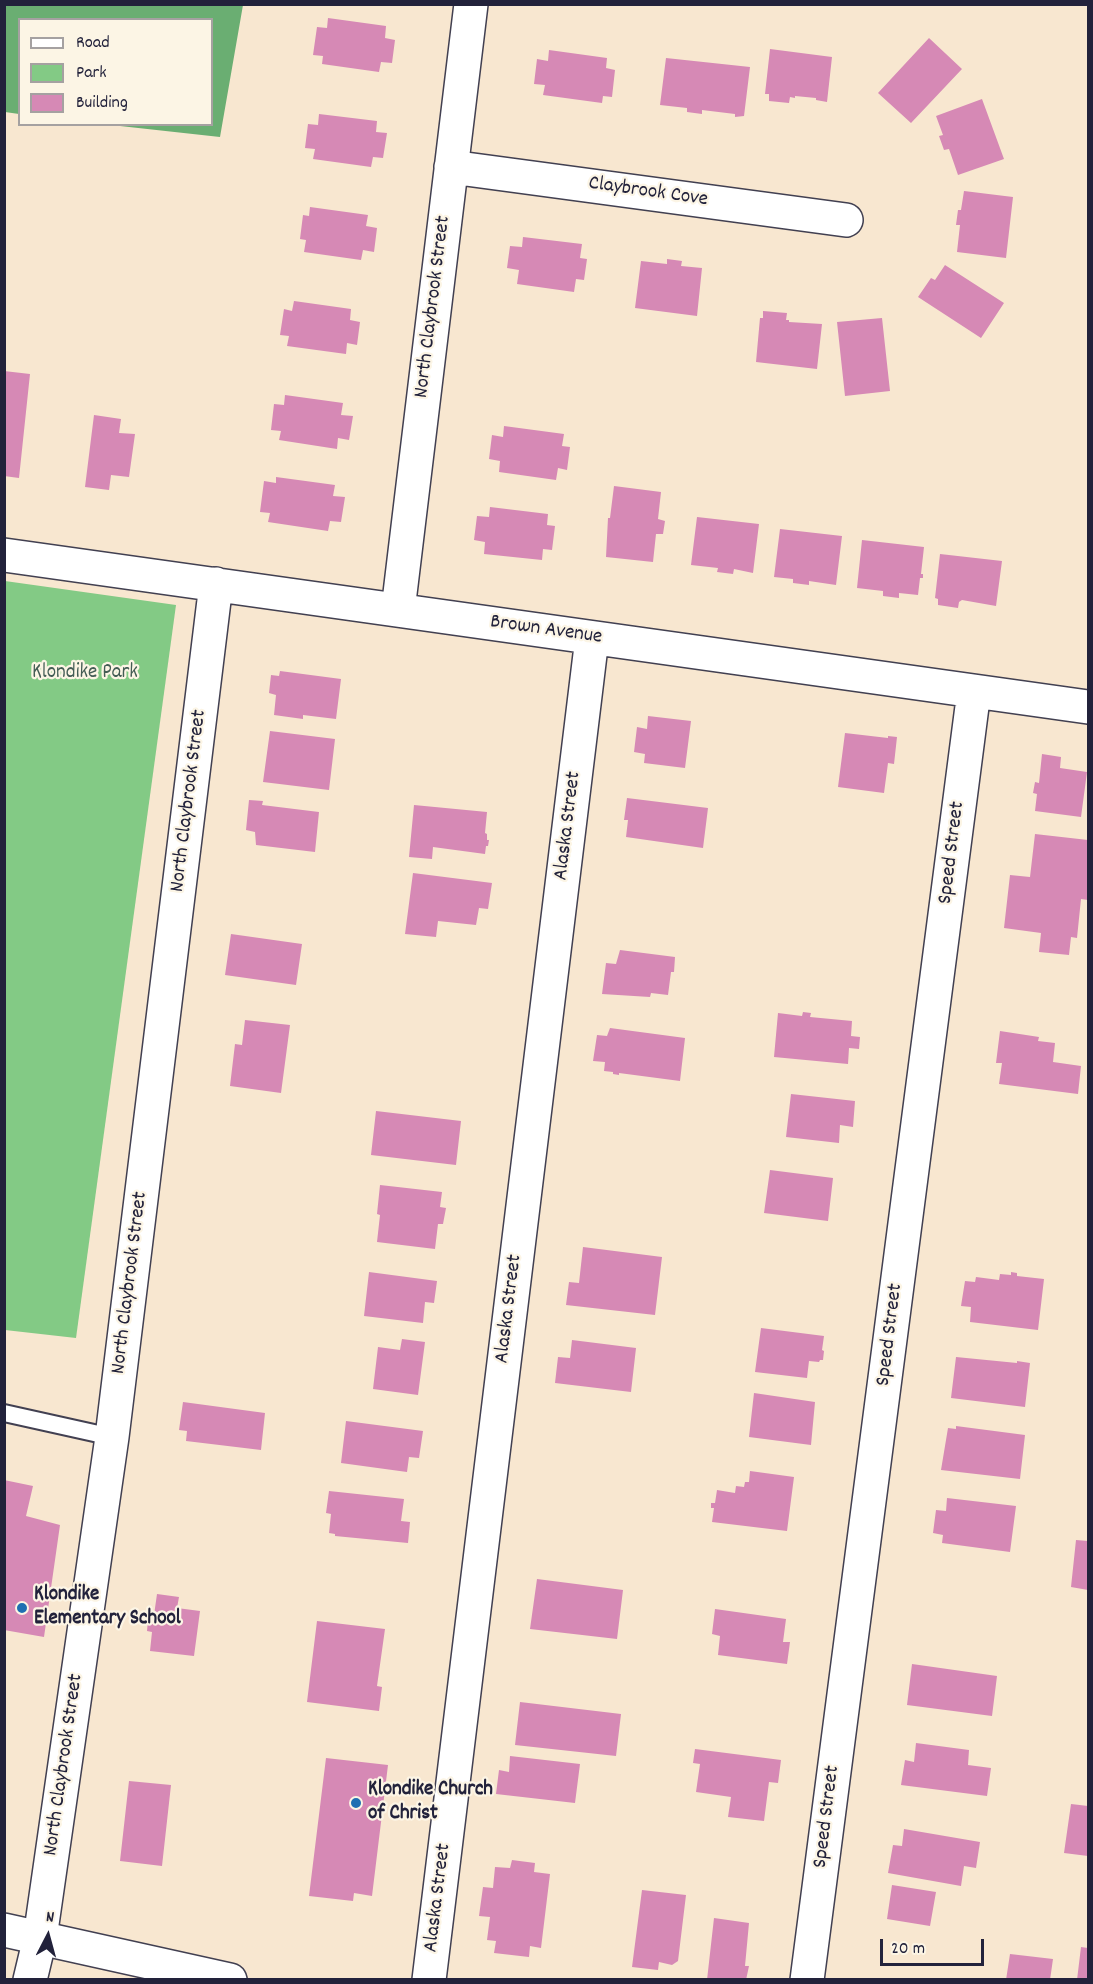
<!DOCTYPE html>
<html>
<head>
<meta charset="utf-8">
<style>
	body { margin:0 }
	#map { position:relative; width:1093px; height:1984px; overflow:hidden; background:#f8e7d0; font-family:Dekko,sans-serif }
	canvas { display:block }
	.frame { position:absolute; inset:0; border:6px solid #22223b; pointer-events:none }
	.legend { position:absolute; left:18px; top:18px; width:195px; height:108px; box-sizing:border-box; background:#fcf5e5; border:2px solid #a5a1a1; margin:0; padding:8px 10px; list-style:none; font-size:18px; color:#22223b }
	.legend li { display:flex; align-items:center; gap:12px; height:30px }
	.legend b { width:30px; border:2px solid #a5a1a1 }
	.north { position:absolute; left:18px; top:1906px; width:60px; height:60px; -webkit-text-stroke:4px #fcf5e5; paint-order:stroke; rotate:6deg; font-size:16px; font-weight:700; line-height:24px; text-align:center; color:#22223b }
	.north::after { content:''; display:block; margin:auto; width:21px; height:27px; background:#22223b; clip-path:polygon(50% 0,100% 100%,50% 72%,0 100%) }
	.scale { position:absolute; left:880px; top:1939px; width:104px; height:27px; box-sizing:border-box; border:3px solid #22223b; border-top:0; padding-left:8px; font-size:18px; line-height:21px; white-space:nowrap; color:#22223b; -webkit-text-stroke:4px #fcf5e5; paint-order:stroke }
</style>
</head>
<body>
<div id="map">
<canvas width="1093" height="1984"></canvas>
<div class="frame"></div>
<ul class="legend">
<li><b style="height:8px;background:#fff"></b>Road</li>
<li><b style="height:16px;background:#83ca85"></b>Park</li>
<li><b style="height:16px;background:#d689b5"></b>Building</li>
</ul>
<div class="north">N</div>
<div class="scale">20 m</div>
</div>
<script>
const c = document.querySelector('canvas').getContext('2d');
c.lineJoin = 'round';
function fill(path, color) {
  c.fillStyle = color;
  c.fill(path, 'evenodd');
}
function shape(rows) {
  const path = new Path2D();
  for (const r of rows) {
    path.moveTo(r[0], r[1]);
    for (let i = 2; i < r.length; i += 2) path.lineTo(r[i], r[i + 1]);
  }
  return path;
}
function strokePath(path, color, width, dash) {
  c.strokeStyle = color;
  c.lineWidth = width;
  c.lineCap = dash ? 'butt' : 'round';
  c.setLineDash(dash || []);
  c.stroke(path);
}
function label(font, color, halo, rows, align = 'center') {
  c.font = font + ' Dekko,sans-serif';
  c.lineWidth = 4.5;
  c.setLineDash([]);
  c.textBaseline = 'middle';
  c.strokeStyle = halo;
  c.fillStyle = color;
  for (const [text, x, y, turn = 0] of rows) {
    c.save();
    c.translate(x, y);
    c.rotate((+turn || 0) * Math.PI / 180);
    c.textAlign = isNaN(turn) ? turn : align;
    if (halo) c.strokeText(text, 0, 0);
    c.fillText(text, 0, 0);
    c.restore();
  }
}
fill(shape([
	[5,581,176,605,76,1338,5,1330]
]), '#83ca85');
fill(shape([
	[5,4,243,5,220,137,111,125,212,124,212,20,20,20,19,114,5,112]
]), '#6aae72');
fill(shape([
	[328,18,386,26,385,38,395,40,392,63,381,62,379,72,322,64,323,56,313,55,317,27,327,28],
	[929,38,962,69,911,123,878,93],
	[770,49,832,57,827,102,816,100,816,98,795,96,795,98,790,97,789,103,769,101,769,94,765,94],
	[549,50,607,58,606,68,615,70,612,97,603,96,602,103,543,95,545,85,534,84,537,59,548,61],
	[666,58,750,67,744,116,735,117,735,114,702,110,702,114,687,112,687,108,660,105],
	[982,99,1004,159,958,175,949,149,944,150,939,136,943,135,936,116],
	[319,114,377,121,376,132,387,133,383,158,373,157,371,167,313,159,315,149,305,148,308,124,318,125],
	[964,191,1013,197,1006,258,957,252,960,225,956,225,958,210,961,210],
	[310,207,368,215,366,226,377,228,374,252,363,250,361,260,304,252,306,240,300,239,303,215,309,216],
	[523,237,582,244,580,258,587,259,584,280,576,279,574,292,517,284,519,270,507,268,510,246,522,247],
	[667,259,682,261,681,266,702,268,697,316,635,308,641,261,667,264],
	[945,265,1004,303,981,338,918,297,931,278,935,280],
	[294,301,351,309,350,320,360,322,357,345,347,343,346,354,287,346,289,336,280,335,284,309,292,311],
	[763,311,787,313,786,320,789,320,789,322,822,324,817,369,756,362,760,318,763,318],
	[882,318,890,391,845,396,837,322],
	[4,371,30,374,19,478,4,476],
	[285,395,343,403,341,415,353,416,349,440,338,438,337,449,279,440,281,431,271,430,274,404,284,405],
	[94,415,121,419,119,433,135,434,129,477,111,475,109,490,85,487],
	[504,426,564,434,562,446,570,447,567,470,558,468,556,480,499,472,500,461,489,459,492,435,503,437],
	[276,477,335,485,333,496,345,497,341,522,330,521,328,531,268,522,270,513,260,512,264,481,276,483],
	[614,486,661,492,658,519,665,521,663,534,656,534,653,562,606,557,608,518,610,518],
	[490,507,548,514,547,525,555,526,552,550,543,549,542,560,484,554,485,542,474,540,477,516,489,517],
	[697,517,759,524,753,573,734,569,733,574,717,572,718,568,691,565],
	[780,529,842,536,836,585,809,581,809,585,793,583,793,579,774,577],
	[862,540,924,547,921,574,923,574,923,578,920,578,918,595,899,593,899,598,883,596,883,591,857,588],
	[940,554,1002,561,996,606,962,600,959,602,958,608,938,605,938,599,935,598],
	[280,671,341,679,336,719,303,715,303,719,274,715,276,695,269,693,271,675,279,676],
	[648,716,691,721,685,768,644,763,645,754,634,752,637,727,647,729],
	[270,731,335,739,329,790,263,782],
	[845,733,888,738,888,736,897,737,894,764,888,763,884,793,838,787],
	[1042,754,1061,757,1060,768,1087,772,1081,817,1035,811,1037,794,1033,793,1035,782,1039,783],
	[627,798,708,808,703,848,626,837,628,820,624,820],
	[249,800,263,801,262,805,319,812,315,852,256,845,255,832,246,830],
	[414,805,487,812,485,833,487,834,487,840,489,840,488,846,486,846,485,854,433,847,432,859,409,857],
	[1035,834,1088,840,1088,900,1081,899,1077,938,1071,937,1069,955,1039,952,1041,933,1004,928,1010,875,1030,877],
	[413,873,492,883,488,909,479,908,476,925,438,921,436,937,405,934],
	[231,934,302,944,296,985,225,975],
	[620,950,675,957,674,972,671,972,668,995,651,993,650,997,602,994,606,963,616,964],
	[803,1012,811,1013,810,1017,852,1021,851,1036,860,1037,859,1049,849,1048,848,1064,774,1057,778,1013,802,1016],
	[245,1020,290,1025,281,1093,230,1086,235,1044,242,1045],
	[610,1028,685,1038,680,1081,619,1073,619,1075,613,1074,613,1072,604,1071,605,1062,593,1061,597,1035,607,1036],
	[1000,1031,1039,1037,1038,1041,1055,1043,1053,1062,1081,1066,1078,1094,999,1084,1002,1063,996,1063],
	[791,1094,855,1101,853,1127,840,1125,839,1143,786,1137],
	[376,1111,461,1121,456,1165,371,1155],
	[770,1170,833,1178,828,1221,764,1213],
	[380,1185,442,1192,440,1207,446,1208,443,1224,438,1224,435,1249,377,1242,380,1215,377,1214],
	[583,1247,662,1257,655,1315,566,1305,569,1282,579,1283],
	[369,1272,437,1281,434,1303,425,1302,423,1323,364,1316],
	[1011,1272,1017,1273,1017,1276,1044,1279,1038,1330,970,1322,971,1307,961,1306,965,1281,975,1282,976,1277,999,1280,1000,1274,1011,1275],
	[761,1328,824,1336,822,1350,824,1351,823,1360,820,1360,819,1362,809,1361,807,1378,755,1372],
	[402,1339,425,1342,418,1395,373,1389,378,1347,400,1350],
	[572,1340,636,1348,631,1392,555,1383,558,1357,570,1358],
	[956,1357,1017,1363,1017,1361,1030,1363,1025,1407,951,1398],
	[754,1393,815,1402,811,1445,749,1437],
	[183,1402,265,1413,261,1450,186,1441,187,1431,179,1430],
	[346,1421,423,1431,419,1458,409,1457,407,1472,341,1463],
	[956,1426,1025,1435,1020,1479,941,1470,948,1428,956,1429],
	[750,1471,794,1477,787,1531,712,1522,714,1508,711,1508,711,1503,715,1503,717,1490,735,1493,736,1486,744,1487,745,1482,749,1482],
	[4,1480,33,1486,26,1516,60,1525,44,1637,4,1630],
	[329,1491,404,1499,401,1521,410,1522,408,1543,335,1536,335,1534,329,1533,331,1514,326,1513],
	[947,1498,1016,1506,1010,1552,942,1543,943,1535,933,1533,936,1510,946,1511],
	[1076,1540,1088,1541,1088,1590,1071,1587],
	[537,1579,623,1590,617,1639,530,1629],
	[157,1594,179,1597,177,1608,200,1611,194,1656,150,1651,152,1632,147,1631,148,1620,153,1622],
	[715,1609,786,1619,783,1642,790,1642,787,1664,718,1655,720,1636,712,1634],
	[317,1621,385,1629,377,1686,382,1687,379,1711,307,1702],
	[912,1664,997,1676,992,1716,907,1705],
	[520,1702,621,1714,616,1756,515,1745],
	[916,1743,969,1750,968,1765,991,1768,987,1796,901,1785,905,1760,914,1762],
	[695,1749,781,1760,778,1783,769,1782,764,1821,728,1817,731,1797,696,1792,700,1764,693,1763],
	[510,1756,580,1764,575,1803,496,1794,499,1770,509,1772],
	[326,1758,388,1765,372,1896,354,1893,353,1901,309,1896],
	[129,1781,171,1785,162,1866,120,1861],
	[1071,1804,1088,1806,1088,1856,1064,1853],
	[904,1829,980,1842,976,1868,964,1866,961,1886,888,1873,893,1845,902,1846],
	[512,1860,535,1863,534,1872,550,1874,541,1948,530,1946,529,1957,494,1953,496,1941,487,1940,490,1917,479,1916,483,1887,493,1888,495,1867,510,1868],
	[892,1885,936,1892,930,1926,887,1919],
	[642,1890,686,1895,678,1961,672,1965,659,1962,658,1970,632,1967],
	[714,1918,749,1923,745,1966,749,1966,746,1980,707,1980],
	[1081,1947,1088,1948,1088,1980,1077,1980],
	[1010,1954,1053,1959,1050,1980,1006,1980]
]), '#d689b5');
const service = shape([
	[4,1413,112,1437]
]);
const minor = shape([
	[451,167,846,220],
	[4,555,1088,707],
	[398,610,471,4],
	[30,1980,40,1938,112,1437,216,584],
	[429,1980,592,638],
	[807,1980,974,691]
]);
const tertiary = shape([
	[4,1930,230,1980]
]);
strokePath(service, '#424051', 20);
strokePath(minor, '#424051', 36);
strokePath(tertiary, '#424051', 36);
strokePath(service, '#fff', 16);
strokePath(minor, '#fff', 33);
strokePath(tertiary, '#fff', 33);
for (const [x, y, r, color] of [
	[22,1608,6,"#1f6fb2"],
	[356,1803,6,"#1f6fb2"]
]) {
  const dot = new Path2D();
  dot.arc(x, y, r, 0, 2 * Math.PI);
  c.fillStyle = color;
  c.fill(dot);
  strokePath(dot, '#fcf5e5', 2);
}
label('21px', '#22223b', '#fcf5e5', [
	["Claybrook Cove",648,193,8],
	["North Claybrook Street",434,307,-83],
	["Brown Avenue",546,631,8],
	["North Claybrook Street",190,801,-83],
	["Alaska Street",569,826,-83],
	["Speed Street",953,853,-83],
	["North Claybrook Street",131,1283,-83],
	["Alaska Street",510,1309,-83],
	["Speed Street",891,1335,-83],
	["North Claybrook Street",65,1765,-82],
	["Speed Street",828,1817,-83],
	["Alaska Street",439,1898,-83]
]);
label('21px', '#445d55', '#fcf5e5', [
	["Klondike Park",85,674]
]);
label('bold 21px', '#22223b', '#fcf5e5', [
	["Klondike",34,1596],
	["Elementary School",34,1620],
	["Klondike Church",368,1791],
	["of Christ",368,1815]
], 'left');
</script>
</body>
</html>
